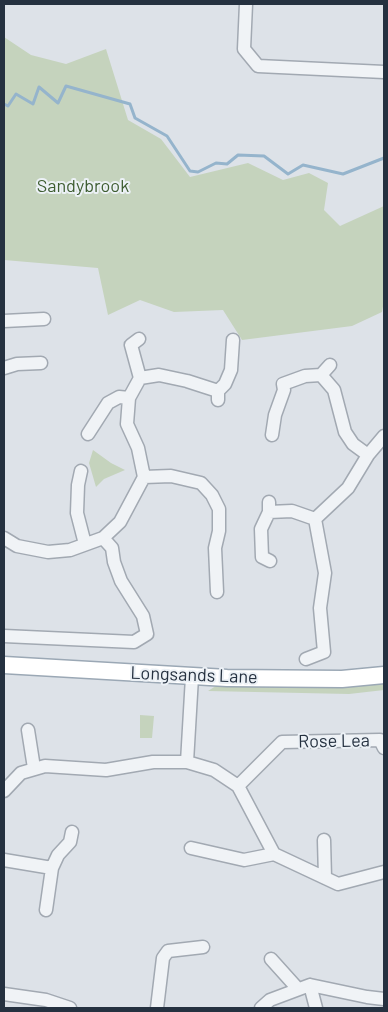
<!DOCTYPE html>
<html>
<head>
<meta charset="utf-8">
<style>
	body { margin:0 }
	#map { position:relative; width:388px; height:1012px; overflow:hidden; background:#dde2e8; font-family:Barlow,sans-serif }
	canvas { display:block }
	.frame { position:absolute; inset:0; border:5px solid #253140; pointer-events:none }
</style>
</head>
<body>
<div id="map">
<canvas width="388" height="1012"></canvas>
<div class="frame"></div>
</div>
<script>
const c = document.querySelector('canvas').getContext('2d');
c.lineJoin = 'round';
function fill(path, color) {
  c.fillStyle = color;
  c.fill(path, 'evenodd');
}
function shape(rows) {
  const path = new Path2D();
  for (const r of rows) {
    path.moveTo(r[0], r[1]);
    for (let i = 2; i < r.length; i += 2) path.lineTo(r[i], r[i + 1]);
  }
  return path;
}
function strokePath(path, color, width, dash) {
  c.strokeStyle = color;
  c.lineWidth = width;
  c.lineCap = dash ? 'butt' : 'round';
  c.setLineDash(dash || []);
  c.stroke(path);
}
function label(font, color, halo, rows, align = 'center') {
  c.font = font + ' Barlow,sans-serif';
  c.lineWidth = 4;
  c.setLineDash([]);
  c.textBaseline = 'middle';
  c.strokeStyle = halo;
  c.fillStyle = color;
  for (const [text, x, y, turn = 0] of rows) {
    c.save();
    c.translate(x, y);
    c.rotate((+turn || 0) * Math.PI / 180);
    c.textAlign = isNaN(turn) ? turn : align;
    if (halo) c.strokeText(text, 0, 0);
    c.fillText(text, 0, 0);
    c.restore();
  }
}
fill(shape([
	[4,37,31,55,66,64,106,49,128,120,161,139,190,177,248,163,283,180,309,173,328,183,324,210,340,226,384,206,384,301,382,312,352,326,242,340,223,310,174,312,140,300,108,315,98,268,4,260],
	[93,450,111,463,125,470,104,479,96,487,89,463],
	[384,682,384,690,349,694,208,691,219,684,311,687],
	[140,715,154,716,152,738,140,738]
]), '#c5d3bd');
strokePath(shape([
	[4,104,8,106,16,94,33,104,39,87,58,103,66,86,130,104,135,118,167,136,190,171,198,172,216,163,227,164,238,155,264,156,288,174,303,165,343,174,384,158]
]), '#95b4cc', 3);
const minor = shape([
	[246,4,244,49,258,66,384,72],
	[4,321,44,319],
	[139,339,131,345,140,378],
	[4,368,17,364,41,363],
	[321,375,334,390,345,432,353,444,368,455],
	[218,391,225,384,231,370,233,340],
	[88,434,108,403,119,397,129,398],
	[272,435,275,415,284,390,283,384,305,376,321,375,330,365],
	[81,471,78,485,77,513,85,544],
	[144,477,171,476,201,483,212,495,219,509,219,531,215,548,217,592],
	[269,502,269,512,261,529,262,557,270,561],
	[269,512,292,511,315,519],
	[4,538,17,546,48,552,70,550,103,538,120,522,144,477,138,448,127,424,129,398,140,378,159,375,187,381,218,391,218,400],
	[4,636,134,642,147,634,143,616,121,581,114,562,112,548,103,538],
	[306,659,324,652,320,608,325,573,315,519,348,488,368,455,384,436],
	[192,677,187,762,214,770,238,786,274,854,338,884,384,872],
	[28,730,34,768],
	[238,786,282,742,380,740,384,748],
	[4,791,21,773,45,766,106,770,153,762,187,762],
	[324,840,325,878],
	[191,848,244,860,274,854],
	[4,860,52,868,46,910],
	[52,868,58,855,70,842,72,832],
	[271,959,298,989],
	[310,985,316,1008],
	[4,994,46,1000,70,1008],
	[157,1008,163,958,168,951,203,947],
	[261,1008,270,1000,310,985,367,997,384,999]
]);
const major = shape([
	[4,665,227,678,342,679,384,675]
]);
strokePath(minor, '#a2a9b2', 15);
strokePath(major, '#9ba8b5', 19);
strokePath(minor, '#f0f3f6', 12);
strokePath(major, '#fff', 16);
label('18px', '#3e5d31', '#ecf1f6', [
	["Sandybrook",83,186]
]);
label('18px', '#253140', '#ecf1f6', [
	["Longsands Lane",194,675,2],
	["Rose Lea",334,741,-1]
]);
</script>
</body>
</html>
